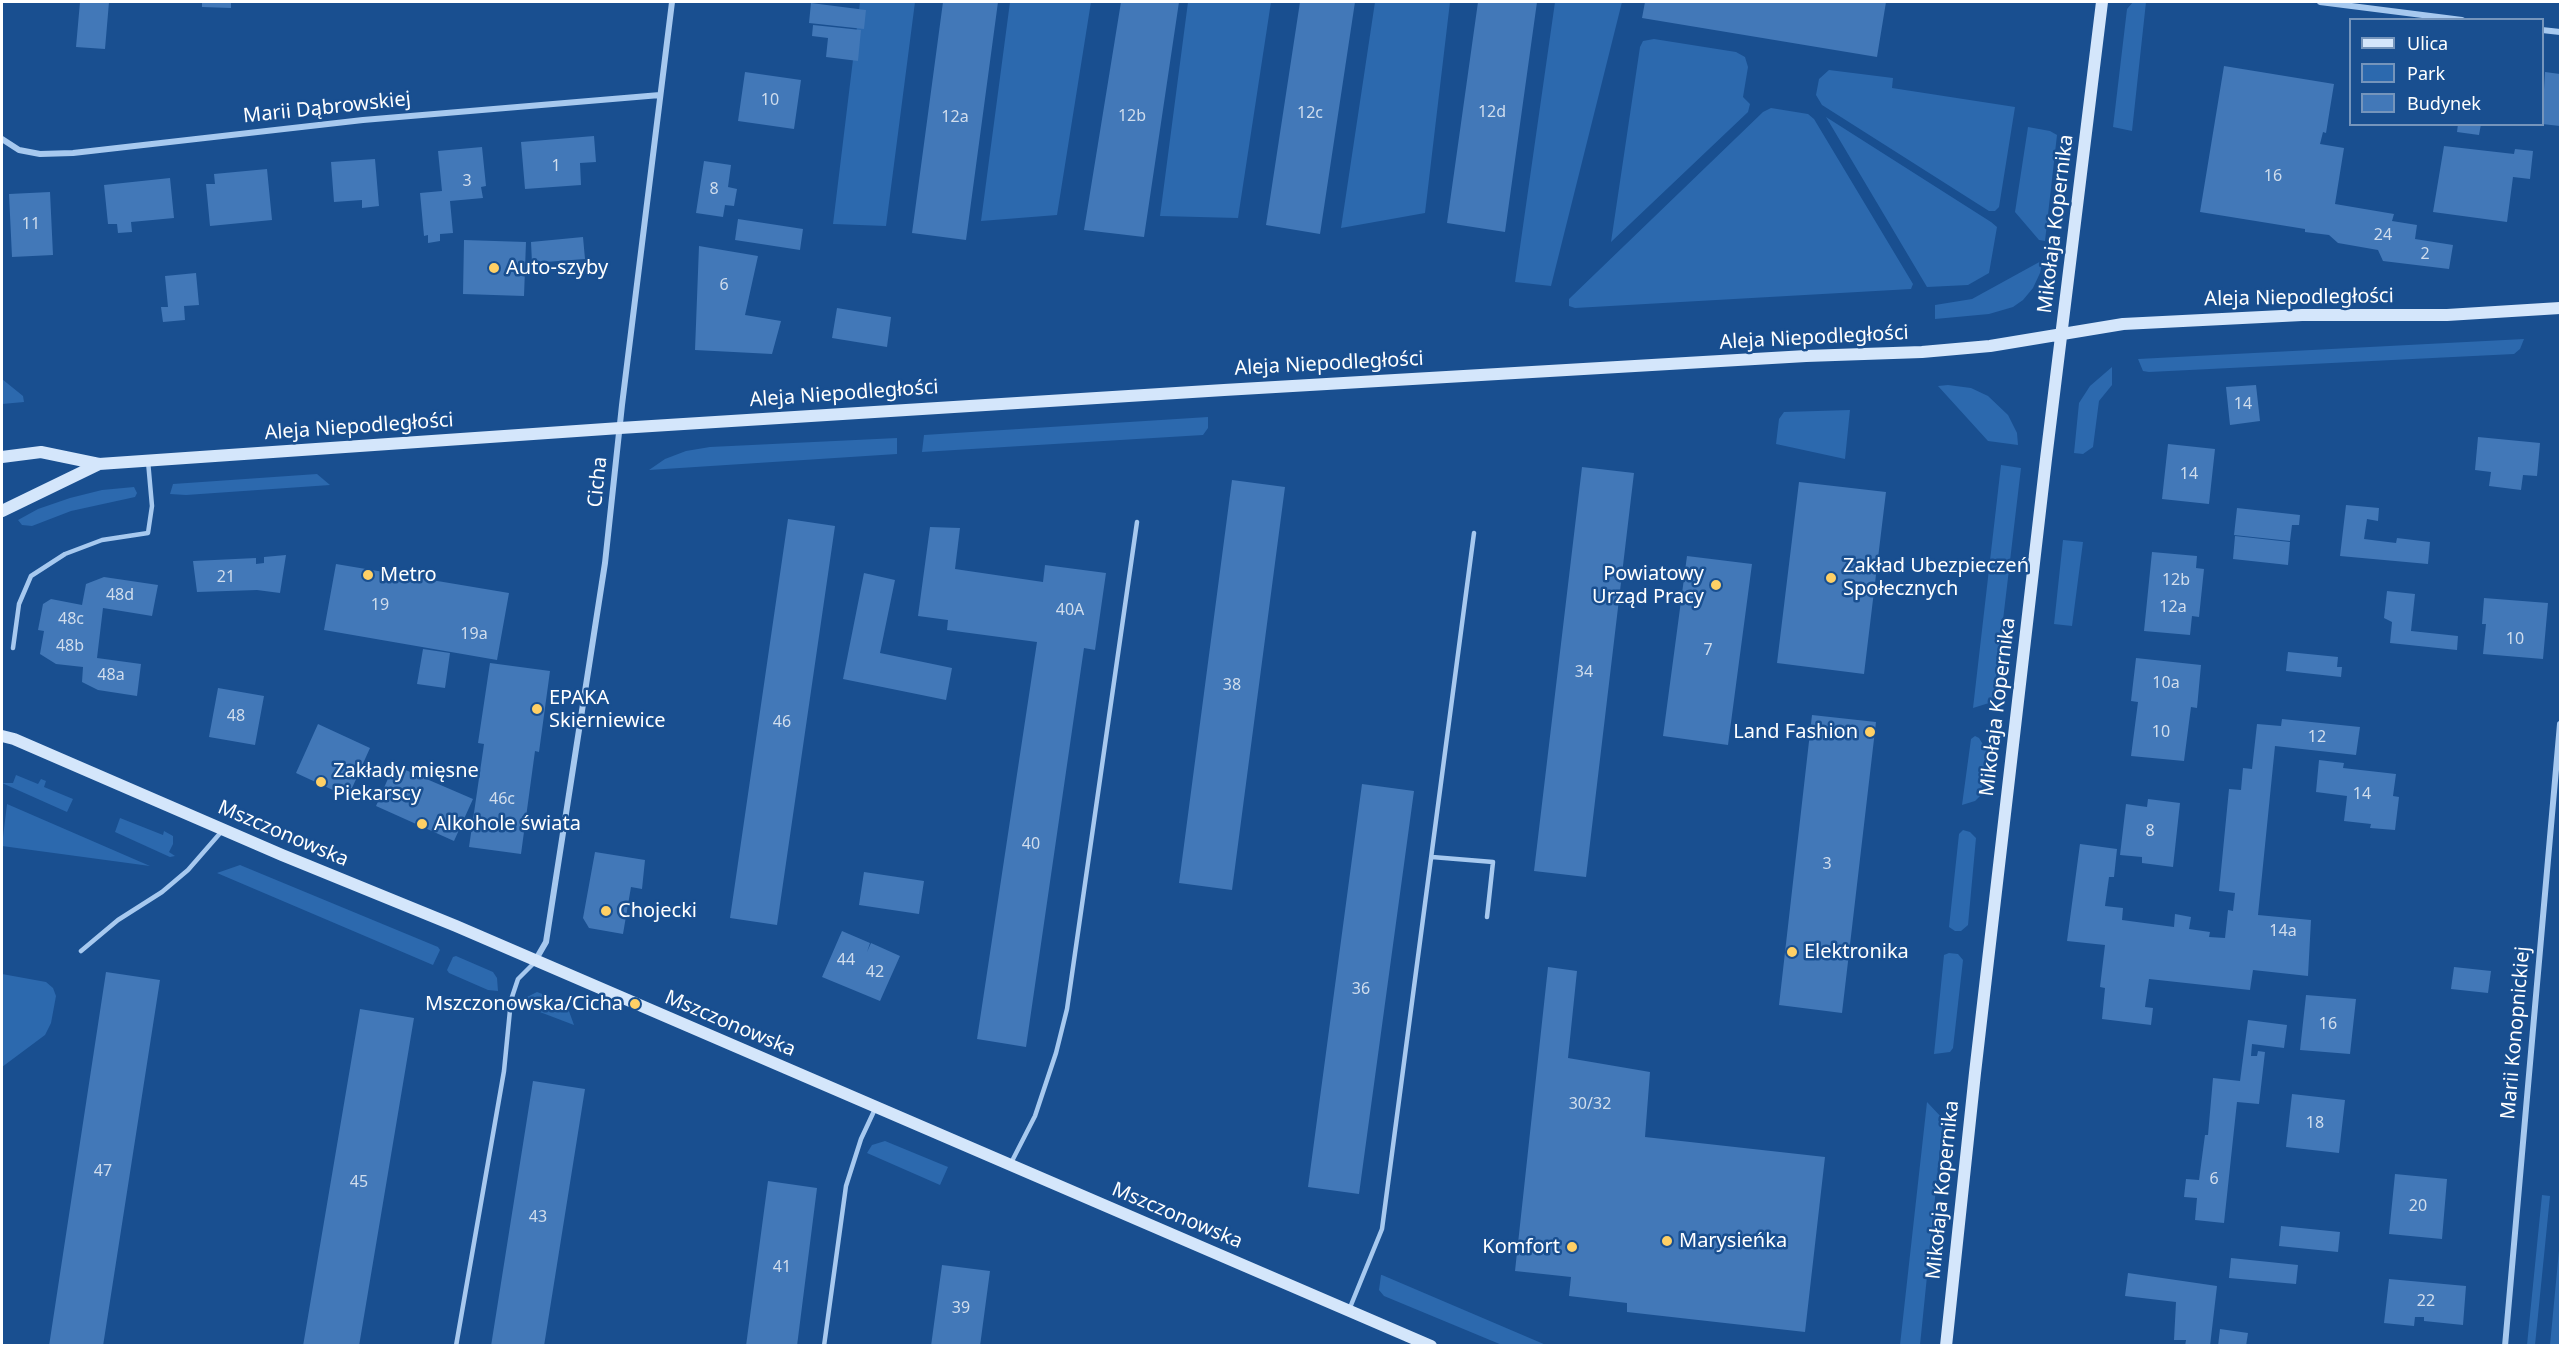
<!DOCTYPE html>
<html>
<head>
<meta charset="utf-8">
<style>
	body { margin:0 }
	#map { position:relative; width:2562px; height:1347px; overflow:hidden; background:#194f90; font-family:"Noto Sans",sans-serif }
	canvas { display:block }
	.frame { position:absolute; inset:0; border:3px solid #fff; pointer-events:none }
	.legend { position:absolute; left:2349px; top:18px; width:195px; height:108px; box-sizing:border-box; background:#194f90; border:2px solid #7595bc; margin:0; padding:8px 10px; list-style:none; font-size:18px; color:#fff }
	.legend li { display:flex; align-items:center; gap:12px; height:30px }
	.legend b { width:30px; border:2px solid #7595bc }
</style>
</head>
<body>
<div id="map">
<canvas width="2562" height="1347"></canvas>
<div class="frame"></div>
<ul class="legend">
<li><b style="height:8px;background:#d4e6fb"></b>Ulica</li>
<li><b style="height:16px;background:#2c69ae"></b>Park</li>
<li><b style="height:16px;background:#4278b8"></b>Budynek</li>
</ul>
</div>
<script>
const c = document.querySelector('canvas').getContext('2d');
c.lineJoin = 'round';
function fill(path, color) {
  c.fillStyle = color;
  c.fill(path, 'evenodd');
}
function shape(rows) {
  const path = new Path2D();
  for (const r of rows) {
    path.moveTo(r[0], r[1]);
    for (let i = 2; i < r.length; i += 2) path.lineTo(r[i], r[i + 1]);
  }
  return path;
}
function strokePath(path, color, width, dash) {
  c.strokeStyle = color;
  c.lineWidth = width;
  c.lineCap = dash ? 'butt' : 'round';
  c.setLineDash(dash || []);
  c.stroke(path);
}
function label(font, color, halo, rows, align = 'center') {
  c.font = font + ' "Noto Sans",sans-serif';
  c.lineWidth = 5;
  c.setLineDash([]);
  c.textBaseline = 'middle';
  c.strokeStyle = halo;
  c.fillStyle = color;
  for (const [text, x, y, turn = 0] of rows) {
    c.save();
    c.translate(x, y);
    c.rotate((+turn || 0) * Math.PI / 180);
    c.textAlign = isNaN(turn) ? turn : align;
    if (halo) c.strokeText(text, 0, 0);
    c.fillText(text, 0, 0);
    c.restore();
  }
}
fill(shape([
	[860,2,915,2,886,226,833,224],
	[1010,2,1091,2,1057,215,981,221],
	[1188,2,1271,2,1238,218,1160,216],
	[1375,2,1450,2,1425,213,1341,228],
	[1555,2,1622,2,1551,286,1515,282],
	[2133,2,2146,2,2132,131,2113,127,2127,9],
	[1654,39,1736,52,1745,57,1748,67,1743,97,1750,104,1748,112,1611,242,1640,47,1643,41],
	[1829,70,1893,78,1892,88,2015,107,1999,207,1995,211,1989,211,1822,105,1816,95,1819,79],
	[1771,108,1808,114,1814,119,1913,284,1911,289,1575,308,1569,306,1569,299,1763,112],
	[1826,117,1991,222,1997,227,1989,273,1968,285,1927,287],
	[2028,127,2050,131,2057,135,2045,241,2039,240,2015,212],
	[2043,260,2040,273,2033,288,2023,300,2013,307,1989,314,1935,319,1935,305,1972,299],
	[2524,339,2520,349,2514,354,2149,372,2143,371,2138,359],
	[2112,367,2112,385,2099,401,2093,447,2083,454,2074,453,2079,403,2090,386],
	[2,379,23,396,24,402,2,404],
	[1948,385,1971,388,1988,396,2008,415,2017,433,2018,445,1988,441,1938,386],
	[1850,410,1845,459,1776,444,1779,419,1784,412],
	[1208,417,1208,428,1203,435,922,452,924,435],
	[897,438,897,454,649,470,665,459,686,451,710,447],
	[2001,465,2021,468,1994,696,1989,703,1973,708],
	[317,474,330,485,186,495,170,494,173,484],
	[134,487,137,493,135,497,71,511,32,526,22,525,18,520,38,509,70,498,102,490],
	[2063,540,2083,542,2072,626,2054,624],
	[1975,736,1979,738,1987,751,1981,795,1975,801,1962,805,1971,739],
	[16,775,38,784,41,779,46,781,44,787,73,799,67,812,2,783,13,783],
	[7,804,150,866,2,846],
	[120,818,163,835,164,831,173,836,173,844,169,852,175,856,170,857,115,832],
	[1963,830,1970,832,1976,838,1968,925,1961,931,1955,931,1949,927,1959,834],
	[240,865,438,947,440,950,433,965,217,873],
	[1949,953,1958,954,1963,960,1953,1048,1950,1052,1934,1054,1944,955],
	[456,956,493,972,497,978,498,991,488,990,449,973,447,970,453,957],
	[2,974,46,982,53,988,56,996,51,1023,45,1035,2,1067],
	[537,992,566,1003,574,1025,532,1009,525,1003,527,997],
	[1927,1102,1943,1119,1920,1345,1900,1345],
	[885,1141,948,1167,940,1185,867,1153,872,1145],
	[2542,1195,2550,1196,2535,1345,2527,1345],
	[2560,1240,2560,1345,2550,1345],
	[1381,1275,1382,1275,1546,1345,1502,1345,1384,1296,1379,1290]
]), '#2c69ae');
fill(shape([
	[80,2,109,2,105,49,76,47],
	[202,2,231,2,231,8,202,7],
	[943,2,998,2,966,240,912,233],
	[1121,2,1179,2,1144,237,1084,230],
	[1300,2,1355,2,1320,234,1266,225],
	[1478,2,1537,2,1505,232,1447,223],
	[1645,2,1886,2,1877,57,1642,18],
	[811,3,866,10,864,29,809,23],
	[813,25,861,30,858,61,826,57,828,38,812,36],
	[2224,66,2334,84,2326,133,2323,132,2320,144,2344,148,2335,204,2394,214,2392,221,2417,225,2415,239,2453,245,2449,269,2383,261,2378,250,2338,243,2329,235,2305,232,2305,229,2200,212],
	[745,72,801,80,794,129,738,121],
	[2545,72,2560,74,2560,126,2542,124],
	[2458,124,2481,124,2479,135,2457,132],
	[594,136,596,162,580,163,581,185,525,189,521,142],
	[2444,146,2514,154,2515,149,2533,151,2530,179,2513,177,2507,222,2433,212],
	[482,147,486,186,481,187,483,198,450,201,453,233,440,234,440,241,428,243,428,235,424,236,420,193,442,191,438,151],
	[375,159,379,206,362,208,362,200,334,202,331,162],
	[704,161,731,165,728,187,737,189,734,206,725,205,723,217,696,213],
	[267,169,272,220,210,226,206,184,215,184,214,174],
	[170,178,174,218,131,222,132,232,118,233,117,224,108,224,104,185],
	[50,192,53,255,12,257,9,194],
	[738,219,803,229,800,250,735,240],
	[583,237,585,259,532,263,531,242],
	[464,240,526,242,524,296,463,294],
	[699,246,758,256,745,315,781,321,772,354,695,350],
	[196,273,199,305,184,306,185,320,163,322,161,307,168,307,165,276],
	[837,308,891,317,887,347,832,338],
	[2256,385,2260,421,2230,425,2226,387],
	[2478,437,2540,443,2537,476,2523,475,2521,490,2489,486,2491,472,2475,470],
	[2168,444,2215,449,2209,504,2162,499],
	[1582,467,1634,473,1586,877,1534,871],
	[1232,480,1285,487,1232,890,1179,883],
	[1799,482,1886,492,1864,674,1777,663],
	[2346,505,2379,508,2378,521,2367,519,2364,539,2396,543,2397,538,2430,542,2428,564,2340,556],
	[2237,508,2300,515,2299,525,2292,525,2290,541,2234,535],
	[788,519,835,526,777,925,730,918],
	[930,527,960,528,955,569,1043,582,1045,565,1106,573,1095,650,1084,648,1026,1047,977,1039,1037,642,947,630,948,620,918,616],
	[2235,536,2290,542,2288,565,2233,559],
	[2152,552,2197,556,2196,568,2204,569,2199,617,2192,616,2190,635,2144,631],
	[286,555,280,593,257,590,197,592,193,561,256,558,256,564,264,563,264,557],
	[1687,556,1752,564,1728,745,1663,736],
	[336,564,509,593,497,660,324,630],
	[864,573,895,580,880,653,952,668,946,700,843,679],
	[104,577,158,585,152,616,103,608,97,658,141,664,137,696,98,690,82,682,83,667,56,664,40,654,44,631,38,630,43,604,51,599,82,605,86,584],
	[2387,591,2415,594,2411,631,2458,636,2457,650,2390,643,2392,622,2384,618],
	[2484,598,2548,603,2543,659,2483,654,2486,624,2482,624],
	[423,649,450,653,445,688,417,684],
	[2288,652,2338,657,2337,667,2342,667,2341,677,2286,671],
	[2136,658,2201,665,2197,708,2191,707,2184,761,2131,756,2138,702,2131,701],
	[490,663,550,671,539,752,535,751,521,854,469,847,484,744,478,743],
	[218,688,264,696,255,745,209,737],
	[1812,715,1876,722,1842,1013,1779,1005],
	[2282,719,2360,727,2356,755,2275,746,2258,915,2311,920,2308,976,2253,970,2250,990,2149,979,2145,1007,2153,1008,2151,1025,2102,1019,2105,988,2100,987,2105,945,2067,941,2080,844,2117,849,2114,877,2109,877,2105,906,2123,908,2122,920,2174,927,2175,914,2191,917,2189,929,2210,932,2209,937,2225,938,2228,910,2233,911,2235,893,2219,891,2229,789,2241,790,2243,768,2252,769,2257,724,2281,726],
	[318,724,370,748,348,797,296,773],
	[2319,760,2344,763,2343,768,2396,774,2393,796,2399,797,2395,830,2370,828,2371,824,2344,821,2347,796,2316,792],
	[394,765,473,799,454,841,376,806],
	[1362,784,1414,791,1359,1194,1308,1187],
	[2148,799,2180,803,2173,867,2142,863,2142,857,2120,855,2126,804,2147,807],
	[595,852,645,860,642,889,631,887,623,934,589,928,583,918],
	[864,872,924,881,919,914,859,905],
	[842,931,870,943,867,952,871,943,900,956,880,1001,822,977],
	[1548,967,1577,971,1568,1058,1650,1072,1645,1137,1825,1157,1805,1332,1627,1312,1627,1303,1569,1296,1571,1277,1515,1271],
	[2454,967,2491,971,2488,993,2451,989],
	[106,972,160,980,103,1346,49,1346],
	[2306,995,2356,999,2350,1054,2300,1050],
	[360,1009,414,1018,359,1346,303,1346],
	[2248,1020,2287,1025,2284,1048,2252,1044,2251,1056,2257,1056,2258,1051,2265,1052,2259,1104,2237,1102,2224,1223,2195,1220,2197,1198,2184,1197,2186,1179,2199,1180,2205,1135,2208,1135,2213,1078,2240,1081],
	[533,1081,585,1089,544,1346,491,1346],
	[2292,1094,2345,1100,2339,1153,2286,1147],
	[2395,1174,2447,1179,2442,1239,2389,1234],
	[768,1181,817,1188,797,1346,746,1346],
	[2281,1226,2340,1232,2338,1252,2279,1246],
	[2231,1258,2298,1265,2296,1284,2229,1278],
	[942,1265,990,1271,980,1346,931,1346],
	[2128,1273,2217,1286,2210,1346,2185,1346,2186,1340,2174,1340,2176,1302,2125,1296],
	[2389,1279,2466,1286,2463,1325,2424,1321,2424,1317,2415,1317,2414,1326,2384,1323],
	[2220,1329,2248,1333,2246,1346,2218,1346]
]), '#4278b8');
strokePath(shape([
	[13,648,19,604,31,576,65,554,102,540,148,533,152,506,148,461],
	[1432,857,1493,862,1487,917],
	[81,951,118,920,162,892,188,870,222,831],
	[1011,1163,1035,1116,1056,1053,1067,1009,1137,522],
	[1349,1310,1382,1229,1474,533],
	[456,1346,504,1071,511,1000,518,979,535,962],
	[824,1346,846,1186,861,1139,875,1109]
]), '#a7c9ef', 4.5);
strokePath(shape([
	[2320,2,2462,20],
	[2542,30,2560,32],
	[2,139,19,150,40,154,73,153,363,120,660,95],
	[535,961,546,942,605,563,622,405,672,2],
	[2505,1346,2560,724]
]), '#a7c9ef', 6);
strokePath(shape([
	[2,457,41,452,99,464,620,428,1224,390,1806,356,1922,352,1990,346,2123,324,2302,315,2447,315,2560,308],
	[2,511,99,464],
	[2,736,14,739,282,855,456,926,1431,1346],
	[1946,1346,1975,1073,2046,459,2102,2]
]), '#d4e6fb', 12);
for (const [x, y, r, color] of [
	[494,268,6,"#ffd065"],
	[368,575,6,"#ffd065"],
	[1831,578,6,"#ffd065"],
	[1716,585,6,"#ffd065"],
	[537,709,6,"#ffd065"],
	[1870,732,6,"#ffd065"],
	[321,782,6,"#ffd065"],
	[422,824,6,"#ffd065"],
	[606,911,6,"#ffd065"],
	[1792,952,6,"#ffd065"],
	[635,1004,6,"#ffd065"],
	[1667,1241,6,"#ffd065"],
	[1572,1247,6,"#ffd065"]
]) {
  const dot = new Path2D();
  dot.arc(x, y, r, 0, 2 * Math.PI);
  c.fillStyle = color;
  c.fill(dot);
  strokePath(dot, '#194f90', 2);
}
label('16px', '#d0dded', null, [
	["10",770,100],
	["12d",1492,112],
	["12c",1310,113],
	["12b",1132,116],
	["12a",955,117],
	["1",556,166],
	["16",2273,176],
	["3",467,181],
	["8",714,189],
	["11",31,224],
	["24",2383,235],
	["2",2425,254],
	["6",724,285],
	["14",2243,404],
	["14",2189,474],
	["21",226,577],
	["12b",2176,580],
	["48d",120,595],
	["19",380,605],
	["12a",2173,607],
	["40A",1070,610],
	["48c",71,619],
	["19a",474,634],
	["10",2515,639],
	["48b",70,646],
	["7",1708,650],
	["34",1584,672],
	["48a",111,675],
	["10a",2166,683],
	["38",1232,685],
	["48",236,716],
	["46",782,722],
	["10",2161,732],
	["12",2317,737],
	["14",2362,794],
	["46c",502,799],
	["8",2150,831],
	["40",1031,844],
	["3",1827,864],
	["14a",2283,931],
	["44",846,960],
	["42",875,972],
	["36",1361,989],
	["16",2328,1024],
	["30/32",1590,1104],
	["18",2315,1123],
	["47",103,1171],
	["6",2214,1179],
	["45",359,1182],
	["20",2418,1206],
	["43",538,1217],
	["41",782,1267],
	["22",2426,1301],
	["39",961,1308]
]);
label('20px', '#fff', '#194f90', [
	["Marii Dąbrowskiej",327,108,-6],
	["Mikołaja Kopernika",2056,224,-83],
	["Aleja Niepodległości",2299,298,-1],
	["Aleja Niepodległości",1814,338,-3],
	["Aleja Niepodległości",1329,364,-3],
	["Aleja Niepodległości",844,394,-4],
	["Aleja Niepodległości",359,427,-4],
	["Cicha",598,482,-84],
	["Mikołaja Kopernika",1998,707,-83],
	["Mszczonowska",283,834,23],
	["Mszczonowska",730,1024,23],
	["Marii Konopnickiej",2516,1033,-85],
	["Mikołaja Kopernika",1943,1190,-84],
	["Mszczonowska",1177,1216,23]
]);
label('20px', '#fff', '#194f90', [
	["Auto-szyby",506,268],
	["Zakład Ubezpieczeń",1843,566],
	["Społecznych",1843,589],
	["Powiatowy",1704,574,"right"],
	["Urząd Pracy",1704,597,"right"],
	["Metro",380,575],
	["EPAKA",549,698],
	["Skierniewice",549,721],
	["Land Fashion",1858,732,"right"],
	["Zakłady mięsne",333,771],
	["Piekarscy",333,794],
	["Alkohole świata",434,824],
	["Chojecki",618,911],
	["Elektronika",1804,952],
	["Mszczonowska/Cicha",623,1004,"right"],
	["Marysieńka",1679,1241],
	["Komfort",1560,1247,"right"]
], 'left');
</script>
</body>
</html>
